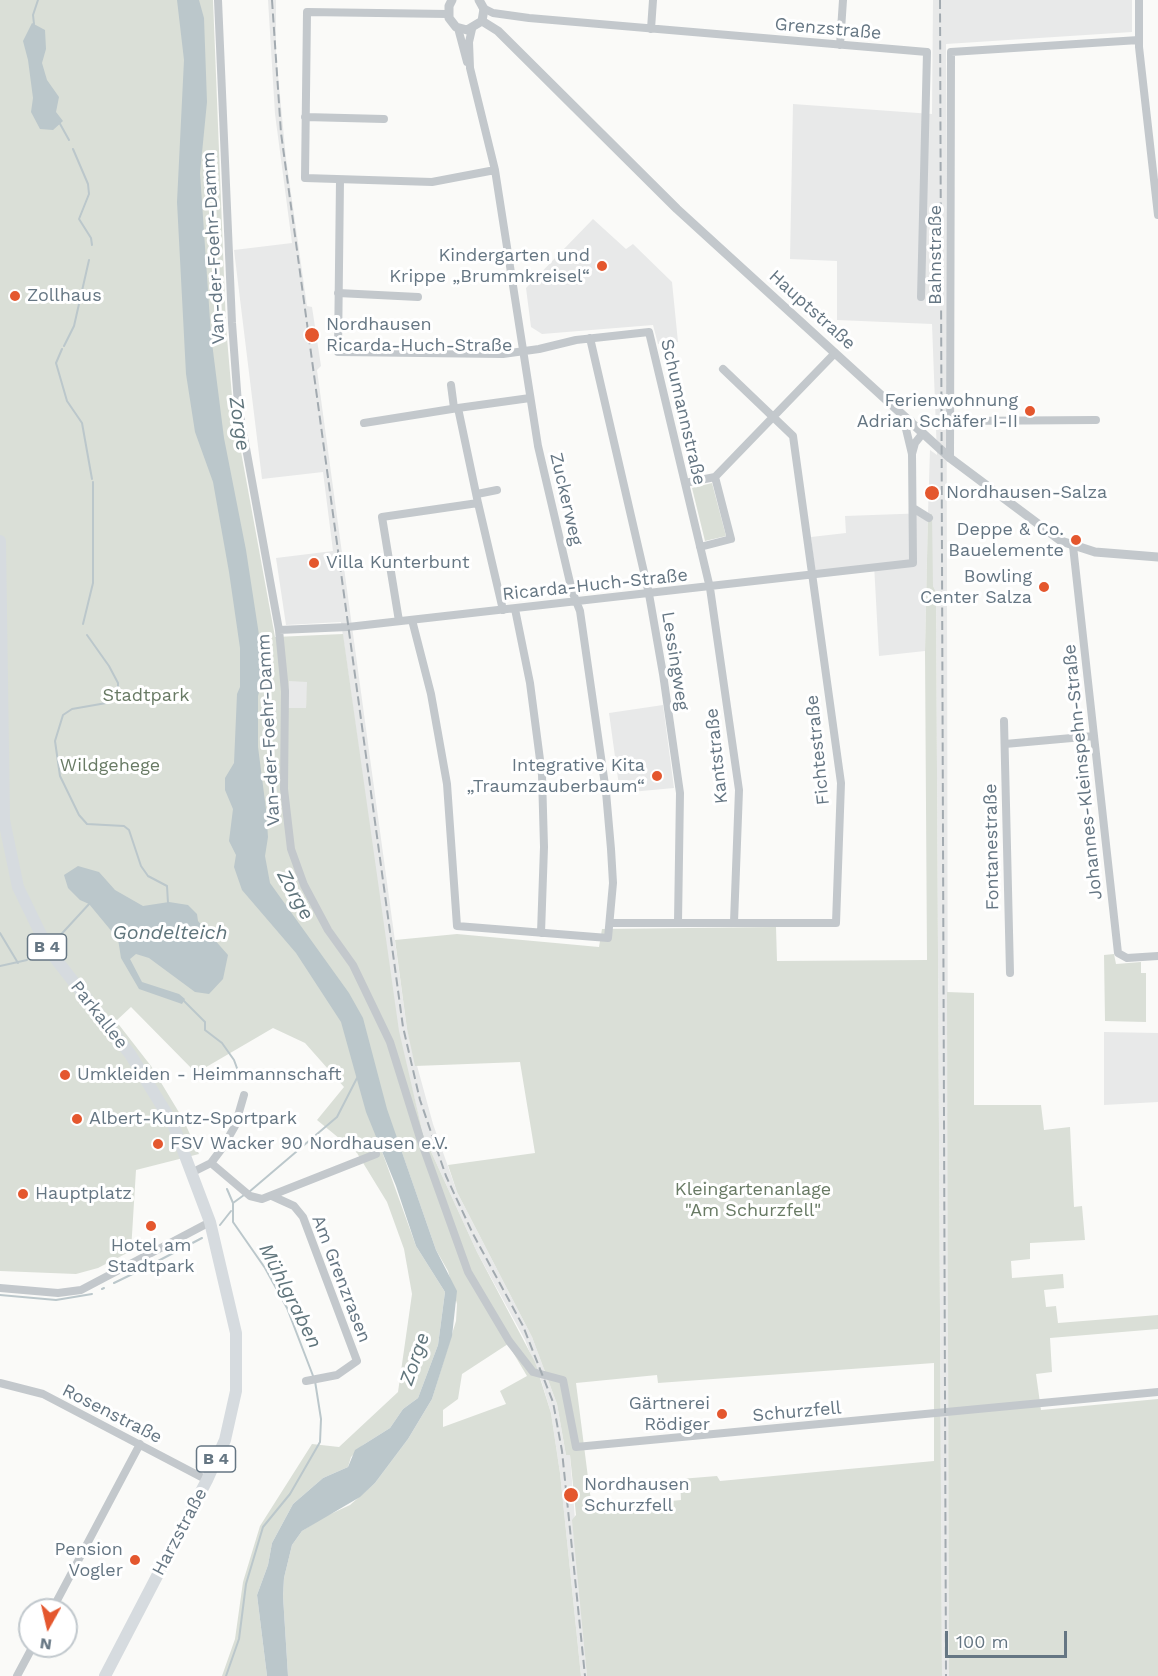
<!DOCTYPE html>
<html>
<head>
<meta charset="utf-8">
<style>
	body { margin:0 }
	#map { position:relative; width:1158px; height:1676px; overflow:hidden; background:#fafaf8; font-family:"Work Sans",sans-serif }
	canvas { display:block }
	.north { position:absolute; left:18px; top:1598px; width:60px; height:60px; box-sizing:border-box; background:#fff; border:2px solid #c1c8cd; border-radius:50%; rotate:188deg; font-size:16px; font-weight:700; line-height:24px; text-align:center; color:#657683 }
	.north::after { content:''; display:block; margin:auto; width:21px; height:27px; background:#e4572e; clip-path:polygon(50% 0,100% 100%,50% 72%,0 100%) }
	.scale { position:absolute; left:945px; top:1631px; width:122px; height:27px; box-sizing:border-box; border:3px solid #657683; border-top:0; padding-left:8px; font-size:18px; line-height:21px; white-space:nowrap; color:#657683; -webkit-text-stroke:4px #fff; paint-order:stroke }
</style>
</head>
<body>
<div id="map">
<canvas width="1158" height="1676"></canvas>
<div class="north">N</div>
<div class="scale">100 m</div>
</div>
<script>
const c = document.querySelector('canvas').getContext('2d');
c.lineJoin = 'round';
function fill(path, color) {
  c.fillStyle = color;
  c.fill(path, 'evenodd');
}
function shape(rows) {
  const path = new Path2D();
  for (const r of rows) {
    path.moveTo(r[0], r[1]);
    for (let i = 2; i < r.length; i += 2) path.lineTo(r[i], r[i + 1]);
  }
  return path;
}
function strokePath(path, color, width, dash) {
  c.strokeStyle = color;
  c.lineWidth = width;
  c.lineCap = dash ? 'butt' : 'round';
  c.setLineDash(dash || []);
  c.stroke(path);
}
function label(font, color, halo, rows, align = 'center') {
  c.font = font + ' "Work Sans",sans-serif';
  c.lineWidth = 6;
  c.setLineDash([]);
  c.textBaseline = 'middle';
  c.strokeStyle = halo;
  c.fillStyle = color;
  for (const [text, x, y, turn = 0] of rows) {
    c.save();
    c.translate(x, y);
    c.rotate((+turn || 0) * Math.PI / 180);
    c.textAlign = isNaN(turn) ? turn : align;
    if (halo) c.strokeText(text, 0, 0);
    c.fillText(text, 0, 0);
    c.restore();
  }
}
fill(shape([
	[268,0,276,0,276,54,286,158,307,306,312,307,321,366,317,370,407,1029,433,1124,457,1192,532,1337,557,1404,566,1455,570,1455,587,1676,581,1676,560,1473,551,1413,542,1383,525,1340,477,1252,423,1134,398,1031,341,622,286,625,276,558,333,551,323,472,262,479,234,250,292,243,275,114],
	[933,0,1132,0,1132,32,946,44,949,1676,942,1676,936,592,933,586,928,514,925,651,879,656,874,564,815,571,811,537,846,533,845,516,928,513,930,450,937,455,932,324,837,320,837,261,790,259,793,104,932,114],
	[593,219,626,249,633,244,672,282,678,342,658,344,653,325,542,334,531,327,526,288],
	[289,681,308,681,306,708,288,708],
	[663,705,674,788,620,793,609,713],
	[1104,1032,1158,1033,1158,1102,1104,1105]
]), '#e8e9e9');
fill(shape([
	[0,0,213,0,226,326,233,408,275,637,343,634,399,1031,423,1134,477,1252,535,1362,551,1413,560,1473,581,1676,288,1676,283,1596,284,1578,292,1545,302,1531,324,1517,350,1505,375,1483,408,1439,432,1399,456,1321,457,1304,448,1271,436,1250,398,1141,380,1146,416,1246,445,1292,438,1345,418,1398,403,1409,390,1428,363,1445,351,1457,348,1467,323,1478,293,1504,272,1543,268,1565,257,1595,267,1676,222,1676,235,1639,243,1582,260,1526,312,1444,339,1447,398,1392,412,1294,404,1249,387,1202,357,1153,317,1120,344,1087,305,1043,273,1028,196,1073,131,1007,116,1021,151,1066,183,1119,199,1154,136,1170,131,1251,98,1268,76,1274,0,1271],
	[289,681,307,682,306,708,288,708],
	[508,1344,527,1376,500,1391,506,1404,443,1427,443,1410,458,1399,462,1374],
	[712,483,726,536,705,541,692,488],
	[928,514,932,514,933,586,936,592,942,1676,587,1676,572,1520,576,1515,570,1455,566,1455,557,1404,532,1337,457,1192,448,1165,535,1153,520,1062,415,1066,407,1029,395,940,457,934,599,947,602,929,776,927,777,961,927,960,925,651],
	[934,1363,934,1461,720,1481,717,1476,680,1479,681,1500,592,1509,576,1383,657,1375,658,1383],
	[1114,954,1116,964,1141,962,1141,973,1146,973,1146,1022,1105,1021,1104,955],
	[947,992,974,993,974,1105,1041,1105,1044,1130,1070,1127,1074,1207,1082,1206,1085,1240,1030,1243,1030,1259,1011,1261,1012,1278,1063,1274,1064,1288,1044,1290,1046,1307,1056,1306,1058,1323,1158,1315,1158,1329,1050,1338,1052,1372,1036,1374,1041,1410,1158,1399,1158,1676,949,1676]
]), '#dadfd7');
fill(shape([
	[177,0,199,0,204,18,207,102,200,173,211,335,224,438,246,550,261,648,263,677,258,696,258,747,266,809,268,837,265,856,270,883,349,993,363,1018,387,1109,436,1250,457,1291,452,1336,432,1399,408,1439,375,1483,360,1497,302,1531,292,1545,284,1578,283,1596,288,1676,267,1676,257,1595,268,1565,272,1543,293,1504,323,1478,348,1467,355,1450,390,1428,403,1409,418,1398,438,1345,445,1292,416,1246,396,1186,366,1112,341,1022,296,953,242,890,234,867,236,855,229,841,233,809,225,790,225,778,234,763,237,694,240,687,240,648,229,572,213,482,195,432,186,374,177,202,184,60],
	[32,23,45,30,46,49,42,63,47,80,59,97,56,112,63,121,53,130,40,129,31,112,33,98,28,60,23,41],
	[78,866,99,872,115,890,143,906,169,902,188,905,197,914,198,921,228,955,223,979,209,994,195,992,149,958,136,954,130,959,142,982,179,994,185,999,182,1004,139,989,121,958,118,939,89,904,80,900,68,888,64,875]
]), '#bbc7cb');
strokePath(shape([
	[34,24,33,15,38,0],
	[59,122,69,140],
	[73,149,88,184,89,194,79,219,91,238,92,245],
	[64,346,74,326,89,260],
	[62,349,56,363,67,401,82,423,92,479],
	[83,624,93,583,93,482],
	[87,635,109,666,118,683,118,694,112,702,72,709,63,715,55,741,60,776,79,815,87,824,124,826,129,830,141,866,148,876,167,886,168,903],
	[0,933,18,963],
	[55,941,90,903],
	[0,966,27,960],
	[183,1000,205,1022,205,1030,222,1043,234,1060,238,1071],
	[227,1189,233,1203],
	[249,1192,337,1117,357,1078],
	[220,1225,231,1211],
	[158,1261,202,1238],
	[114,1283,151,1265],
	[102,1289,104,1288],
	[0,1295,56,1300,92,1294],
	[226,1676,239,1639,246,1584,263,1527,290,1494,320,1442,321,1419,315,1381,287,1308,265,1268,233,1222,233,1203,244,1195]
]), '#bbc7cb', 2);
strokePath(shape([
	[218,0,232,323,238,404,279,630,285,691,284,789,291,849,304,885,328,930,353,965,390,1042,420,1138,468,1272,509,1341,533,1372,563,1380,576,1447,1158,1392],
	[1139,0,1139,47,1158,215],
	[483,8,493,13,529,18,927,52,921,297],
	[448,14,307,12,305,178,432,182,495,170],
	[458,28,467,62],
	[651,29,653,0],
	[840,45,843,0],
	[305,117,384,119],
	[340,180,338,352,503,354,539,349,576,340,649,332,710,588,739,790,734,922],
	[338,293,418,297],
	[590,338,649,594,663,674,680,793,678,922],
	[451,385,454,408],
	[458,408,530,398],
	[951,421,1096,420],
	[364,423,458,408,478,503],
	[912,454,915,443,923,433],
	[950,458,951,52,1139,40],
	[715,477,835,353],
	[685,483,715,477,731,539,700,547],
	[477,494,497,490],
	[913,508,929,518],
	[1073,546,1118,953,1127,958,1158,956],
	[515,609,530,683,542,775,544,847,541,933],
	[412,620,431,694,447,784,457,926,608,938,613,883,611,849,606,792,580,611,572,591,538,446,495,170,470,68,469,42,472,29],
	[399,621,382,517,478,503,503,610],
	[279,630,348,627,913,563,912,454,906,429,911,421],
	[1004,721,1010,973],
	[1005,744,1094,736],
	[610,923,836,923,841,783,793,436,723,369],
	[211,1163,250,1196,262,1199,376,1154],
	[193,1172,211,1163,223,1147,235,1126,244,1095],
	[272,1196,294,1206,303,1217,357,1361,337,1375,306,1381],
	[0,1288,58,1293,81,1290,210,1222],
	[0,1383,43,1394,207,1480],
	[52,1610,140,1444],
	[17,1676,33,1646]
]), '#c3c8cc', 8);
strokePath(shape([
	[452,0,449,6,449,18,456,27,467,30,482,21,484,9,479,0],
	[482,21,498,31,677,209,950,458,1061,541,1095,552,1158,557]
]), '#c3c8cc', 9);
strokePath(shape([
	[0,541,4,820,18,887,48,949,130,1054,173,1124,210,1222,236,1333,236,1391,225,1440,207,1480,105,1676]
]), '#d6dbdf', 12);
strokePath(shape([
	[272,0,281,133,403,1027,420,1100,446,1176,473,1234,523,1326,553,1402,562,1451,585,1676],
	[940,0,946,1676]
]), '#a2aab0', 2, [9, 4.5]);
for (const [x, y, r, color] of [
	[602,266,6,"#e4572e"],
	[15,296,6,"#e4572e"],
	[312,335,8,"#e4572e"],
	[1030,411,6,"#e4572e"],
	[932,493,8,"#e4572e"],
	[1076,540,6,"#e4572e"],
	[314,563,6,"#e4572e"],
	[1044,587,6,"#e4572e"],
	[657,776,6,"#e4572e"],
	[65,1075,6,"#e4572e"],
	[77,1119,6,"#e4572e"],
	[158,1144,6,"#e4572e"],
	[23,1194,6,"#e4572e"],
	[151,1226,6,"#e4572e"],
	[722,1414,6,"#e4572e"],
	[571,1495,8,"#e4572e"],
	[135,1560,6,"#e4572e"]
]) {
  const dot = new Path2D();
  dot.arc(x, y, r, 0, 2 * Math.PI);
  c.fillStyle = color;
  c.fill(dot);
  strokePath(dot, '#fff', 2);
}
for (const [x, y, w] of [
	[47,947,39],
	[216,1459,39]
]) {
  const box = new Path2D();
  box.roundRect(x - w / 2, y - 13, w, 26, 4.5);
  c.fillStyle = '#fff';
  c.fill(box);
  strokePath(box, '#657683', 1.5);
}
label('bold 16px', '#657683', null, [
	["B 4",47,947],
	["B 4",216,1459]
]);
label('18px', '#657683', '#fff', [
	["Grenzstraße",828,29,5],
	["Van-der-Foehr-Damm",214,248,-93],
	["Bahnstraße",936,255,-90],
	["Hauptstraße",812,310,42],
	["Schumannstraße",683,412,77],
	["Zuckerweg",566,499,77],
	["Ricarda-Huch-Straße",595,585,-6],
	["Lessingweg",675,661,81],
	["Van-der-Foehr-Damm",269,730,-93],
	["Fichtestraße",818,750,-96],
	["Kantstraße",717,756,-96],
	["Johannes-Kleinspehn-Straße",1083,772,-96],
	["Fontanestraße",992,847,-91],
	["Parkallee",99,1015,52],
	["Am Grenzrasen",341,1279,69],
	["Schurzfell",797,1412,-5],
	["Rosenstraße",112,1414,27],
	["Harzstraße",180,1532,-62]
]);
label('18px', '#657683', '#fff', [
	["Kindergarten und",590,256,"right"],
	["Krippe „Brummkreisel“",590,277,"right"],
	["Zollhaus",27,296],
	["Nordhausen",326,325],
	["Ricarda-Huch-Straße",326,346],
	["Ferienwohnung",1018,401,"right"],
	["Adrian Schäfer I-II",1018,422,"right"],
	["Nordhausen-Salza",946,493],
	["Deppe & Co.",1064,530,"right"],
	["Bauelemente",1064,551,"right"],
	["Villa Kunterbunt",326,563],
	["Bowling",1032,577,"right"],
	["Center Salza",1032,598,"right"],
	["Integrative Kita",645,766,"right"],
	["„Traumzauberbaum“",645,787,"right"],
	["Umkleiden - Heimmannschaft",77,1075],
	["Albert-Kuntz-Sportpark",89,1119],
	["FSV Wacker 90 Nordhausen e.V.",170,1144],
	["Hauptplatz",35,1194],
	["Hotel am",151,1246,"center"],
	["Stadtpark",151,1267,"center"],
	["Gärtnerei",710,1404,"right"],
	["Rödiger",710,1425,"right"],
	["Nordhausen",584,1485],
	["Schurzfell",584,1506],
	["Pension",123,1550,"right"],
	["Vogler",123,1571,"right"]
], 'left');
label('18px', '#687a64', '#fff', [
	["Stadtpark",146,696],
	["Wildgehege",110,766],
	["Kleingartenanlage",753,1190],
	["\"Am Schurzfell\"",753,1211]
]);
label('italic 20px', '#60757c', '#fff', [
	["Zorge",239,424,82],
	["Zorge",295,895,61],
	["Gondelteich",170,933],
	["Mühlgraben",290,1296,63],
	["Zorge",415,1359,-71]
]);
</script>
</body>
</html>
